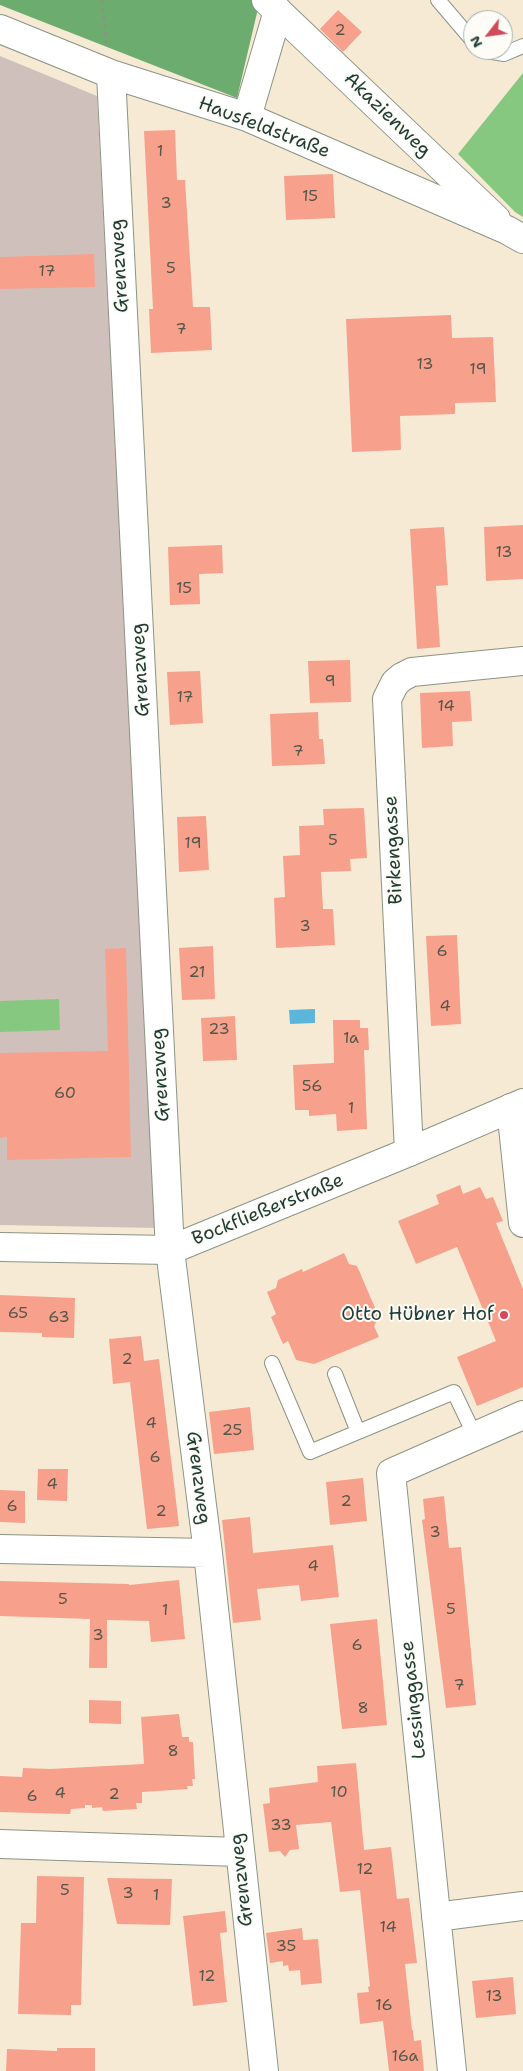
<!DOCTYPE html>
<html>
<head>
<meta charset="utf-8">
<style>
	body { margin:0 }
	#map { position:relative; width:523px; height:2071px; overflow:hidden; background:#f6ead5; font-family:"Shantell Sans",sans-serif }
	canvas { display:block }
	.north { position:absolute; left:463px; top:10px; width:50px; height:50px; box-sizing:border-box; background:#fdfcf7; border:1px solid #a4b0a9; border-radius:50%; rotate:240deg; font-size:14px; font-weight:700; line-height:20px; text-align:center; color:#1f3d34 }
	.north::after { content:''; display:block; margin:auto; width:18px; height:22px; background:#d1495b; clip-path:polygon(50% 0,100% 100%,50% 72%,0 100%) }
</style>
</head>
<body>
<div id="map">
<canvas width="523" height="2071"></canvas>
<div class="north">N</div>
</div>
<script>
const c = document.querySelector('canvas').getContext('2d');
c.lineJoin = 'round';
function fill(path, color) {
  c.fillStyle = color;
  c.fill(path, 'evenodd');
}
function shape(rows) {
  const path = new Path2D();
  for (const r of rows) {
    path.moveTo(r[0], r[1]);
    for (let i = 2; i < r.length; i += 2) path.lineTo(r[i], r[i + 1]);
  }
  return path;
}
function strokePath(path, color, width, dash) {
  c.strokeStyle = color;
  c.lineWidth = width;
  c.lineCap = dash ? 'butt' : 'round';
  c.setLineDash(dash || []);
  c.stroke(path);
}
function label(font, color, halo, rows, align = 'center') {
  c.font = font + ' "Shantell Sans",sans-serif';
  c.lineWidth = 4;
  c.setLineDash([]);
  c.textBaseline = 'middle';
  c.strokeStyle = halo;
  c.fillStyle = color;
  for (const [text, x, y, turn = 0] of rows) {
    c.save();
    c.translate(x, y);
    c.rotate((+turn || 0) * Math.PI / 180);
    c.textAlign = isNaN(turn) ? turn : align;
    if (halo) c.strokeText(text, 0, 0);
    c.fillText(text, 0, 0);
    c.restore();
  }
}
fill(shape([
	[0,56,97,96,156,1228,0,1225]
]), '#d0c0bc');
fill(shape([
	[523,73,523,217,515,212,458,154],
	[59,999,60,1030,0,1032,0,1001]
]), '#86c880');
fill(shape([
	[0,0,260,0,237,98,0,5]
]), '#6cac6e');
fill(shape([
	[315,1009,315,1023,290,1024,289,1010]
]), '#5cb5da');
fill(shape([
	[338,10,362,32,343,52,320,29],
	[175,130,177,180,185,180,193,307,210,307,212,350,151,353,149,309,153,309,144,131],
	[333,174,335,218,286,220,284,176],
	[94,254,95,287,0,289,0,257],
	[451,315,452,338,493,337,496,402,455,403,455,414,400,416,401,450,352,452,346,319],
	[523,525,523,579,486,581,484,527],
	[444,527,448,585,436,586,440,647,417,649,410,529],
	[222,545,223,573,199,574,200,604,170,605,168,547],
	[350,660,351,702,310,703,308,661],
	[200,671,203,723,170,725,167,672],
	[470,691,472,721,452,722,453,746,422,748,420,693],
	[318,712,319,739,323,739,325,764,272,766,270,714],
	[364,808,367,858,350,859,351,871,321,872,323,909,333,909,335,945,276,948,274,898,285,897,283,856,300,855,299,826,324,825,323,809],
	[206,816,209,870,179,872,177,817],
	[457,935,461,1024,431,1026,426,936],
	[213,946,215,999,182,1000,179,948],
	[126,948,131,1157,7,1160,7,1137,0,1138,0,1053,108,1051,105,949],
	[235,1016,237,1060,203,1061,201,1018],
	[333,1020,360,1020,360,1028,368,1028,369,1050,364,1050,367,1129,337,1131,336,1114,309,1116,309,1110,295,1110,293,1065,334,1063],
	[460,1185,463,1194,480,1187,486,1199,493,1197,503,1221,496,1223,523,1289,523,1387,477,1406,457,1357,496,1341,457,1247,416,1264,398,1221,439,1204,436,1195],
	[344,1253,349,1264,357,1266,379,1317,374,1326,379,1337,314,1364,296,1360,288,1341,283,1344,271,1317,276,1314,267,1292,276,1288,278,1280,302,1269,303,1272],
	[0,1295,75,1298,74,1338,42,1337,42,1333,0,1332],
	[141,1336,144,1361,159,1359,179,1526,147,1529,130,1382,113,1384,109,1339],
	[250,1407,254,1450,214,1454,209,1412],
	[38,1469,68,1469,67,1501,37,1500],
	[363,1478,367,1521,330,1525,326,1482],
	[0,1490,25,1491,25,1523,0,1522],
	[444,1496,449,1548,461,1547,476,1705,446,1708,422,1520,425,1519,423,1499],
	[250,1517,253,1553,333,1545,339,1597,301,1601,299,1585,257,1589,261,1620,233,1623,222,1520],
	[179,1580,185,1639,151,1642,149,1621,107,1620,107,1668,89,1668,90,1619,0,1616,0,1581,129,1584,129,1585],
	[377,1619,387,1725,342,1729,330,1624],
	[89,1700,121,1701,121,1724,89,1723],
	[179,1714,182,1737,189,1737,189,1742,193,1742,195,1779,192,1779,193,1786,187,1786,188,1789,142,1792,142,1803,136,1803,137,1809,103,1811,102,1807,92,1808,92,1805,85,1805,85,1808,71,1809,70,1814,0,1812,0,1776,22,1777,23,1768,50,1769,144,1764,141,1717],
	[356,1763,364,1850,391,1847,397,1899,409,1898,417,1963,405,1964,412,2030,413,2030,414,2041,421,2040,424,2071,389,2071,383,2021,360,2024,357,1993,369,1992,368,1987,370,1986,360,1890,340,1892,331,1822,296,1825,299,1849,290,1850,285,1857,280,1851,269,1852,263,1804,270,1803,269,1788,318,1782,317,1766],
	[37,1876,84,1877,81,2005,71,2005,71,2015,18,2014,21,1923,36,1923],
	[107,1878,172,1879,170,1925,117,1924],
	[225,1911,227,1932,220,1933,227,2002,193,2006,183,1916],
	[302,1928,303,1940,318,1939,322,1983,301,1985,300,1970,289,1971,288,1965,283,1966,283,1961,270,1963,266,1933],
	[513,1977,516,2014,476,2018,472,1981],
	[57,2048,95,2048,95,2071,6,2071,7,2049,57,2051]
]), '#f7a08c');
const service = shape([
	[438,0,473,41],
	[481,50,504,54,523,46],
	[272,1363,310,1452,454,1392,475,1436],
	[335,1374,358,1432]
]);
const minor = shape([
	[266,0,496,219],
	[0,29,111,74,247,117,507,230,523,239],
	[111,74,170,1250,208,1553,264,2071],
	[247,117,278,11],
	[511,1108,523,1223],
	[409,1152,387,699,395,683,402,677,412,672,523,661],
	[0,1549,208,1553],
	[0,1844,239,1852],
	[436,1917,523,1906],
	[452,2071,391,1473,523,1415]
]);
const secondary = shape([
	[0,1247,170,1250,409,1152,523,1103]
]);
strokePath(service, '#8a9484', 16);
strokePath(minor, '#8a9484', 30);
strokePath(secondary, '#8a9484', 30);
strokePath(shape([
	[102,0,107,46]
]), '#8a9484', 3, [4, 4]);
strokePath(service, '#fff', 14);
strokePath(minor, '#fff', 28);
strokePath(secondary, '#fff', 28);
for (const [x, y, r, color] of [
	[504,1315,5,"#d1495b"]
]) {
  const dot = new Path2D();
  dot.arc(x, y, r, 0, 2 * Math.PI);
  c.fillStyle = color;
  c.fill(dot);
  strokePath(dot, '#fdfcf7', 2);
}
label('16px', '#55564a', null, [
	["2",340,31],
	["1",160,152],
	["15",310,197],
	["3",166,204],
	["5",171,269],
	["17",47,272],
	["7",181,330],
	["13",425,365],
	["19",478,370],
	["13",504,553],
	["15",184,589],
	["9",330,682],
	["17",185,698],
	["14",446,707],
	["7",298,752],
	["5",333,841],
	["19",193,844],
	["3",305,927],
	["6",442,952],
	["21",197,973],
	["4",445,1007],
	["23",219,1030],
	["1a",351,1039],
	["56",312,1087],
	["60",65,1094],
	["1",351,1109],
	["65",18,1314],
	["63",59,1318],
	["2",127,1360],
	["4",151,1424],
	["25",232,1431],
	["6",155,1458],
	["4",52,1485],
	["2",346,1502],
	["6",12,1507],
	["2",161,1512],
	["3",435,1533],
	["4",313,1567],
	["5",63,1600],
	["5",451,1610],
	["1",165,1611],
	["3",98,1636],
	["6",357,1646],
	["7",459,1686],
	["8",363,1709],
	["8",173,1752],
	["10",339,1793],
	["4",60,1794],
	["2",114,1795],
	["6",32,1797],
	["33",281,1826],
	["12",365,1870],
	["5",65,1891],
	["3",128,1894],
	["1",156,1896],
	["14",388,1928],
	["35",286,1947],
	["12",207,1977],
	["13",494,1997],
	["16",384,2006],
	["16a",405,2057]
]);
label('19px', '#1f3d34', '#fdfcf7', [
	["Akazienweg",387,115,44],
	["Hausfeldstraße",264,128,21],
	["Grenzweg",120,266,-93],
	["Grenzweg",141,670,-93],
	["Birkengasse",394,850,-93],
	["Grenzweg",161,1075,-93],
	["Bockfließerstraße",268,1210,-22],
	["Grenzweg",198,1478,83],
	["Lessinggasse",414,1700,-96],
	["Grenzweg",242,1880,-96]
]);
label('19px', '#1f3d34', '#fdfcf7', [
	["Otto Hübner Hof",494,1315]
], 'right');
</script>
</body>
</html>
